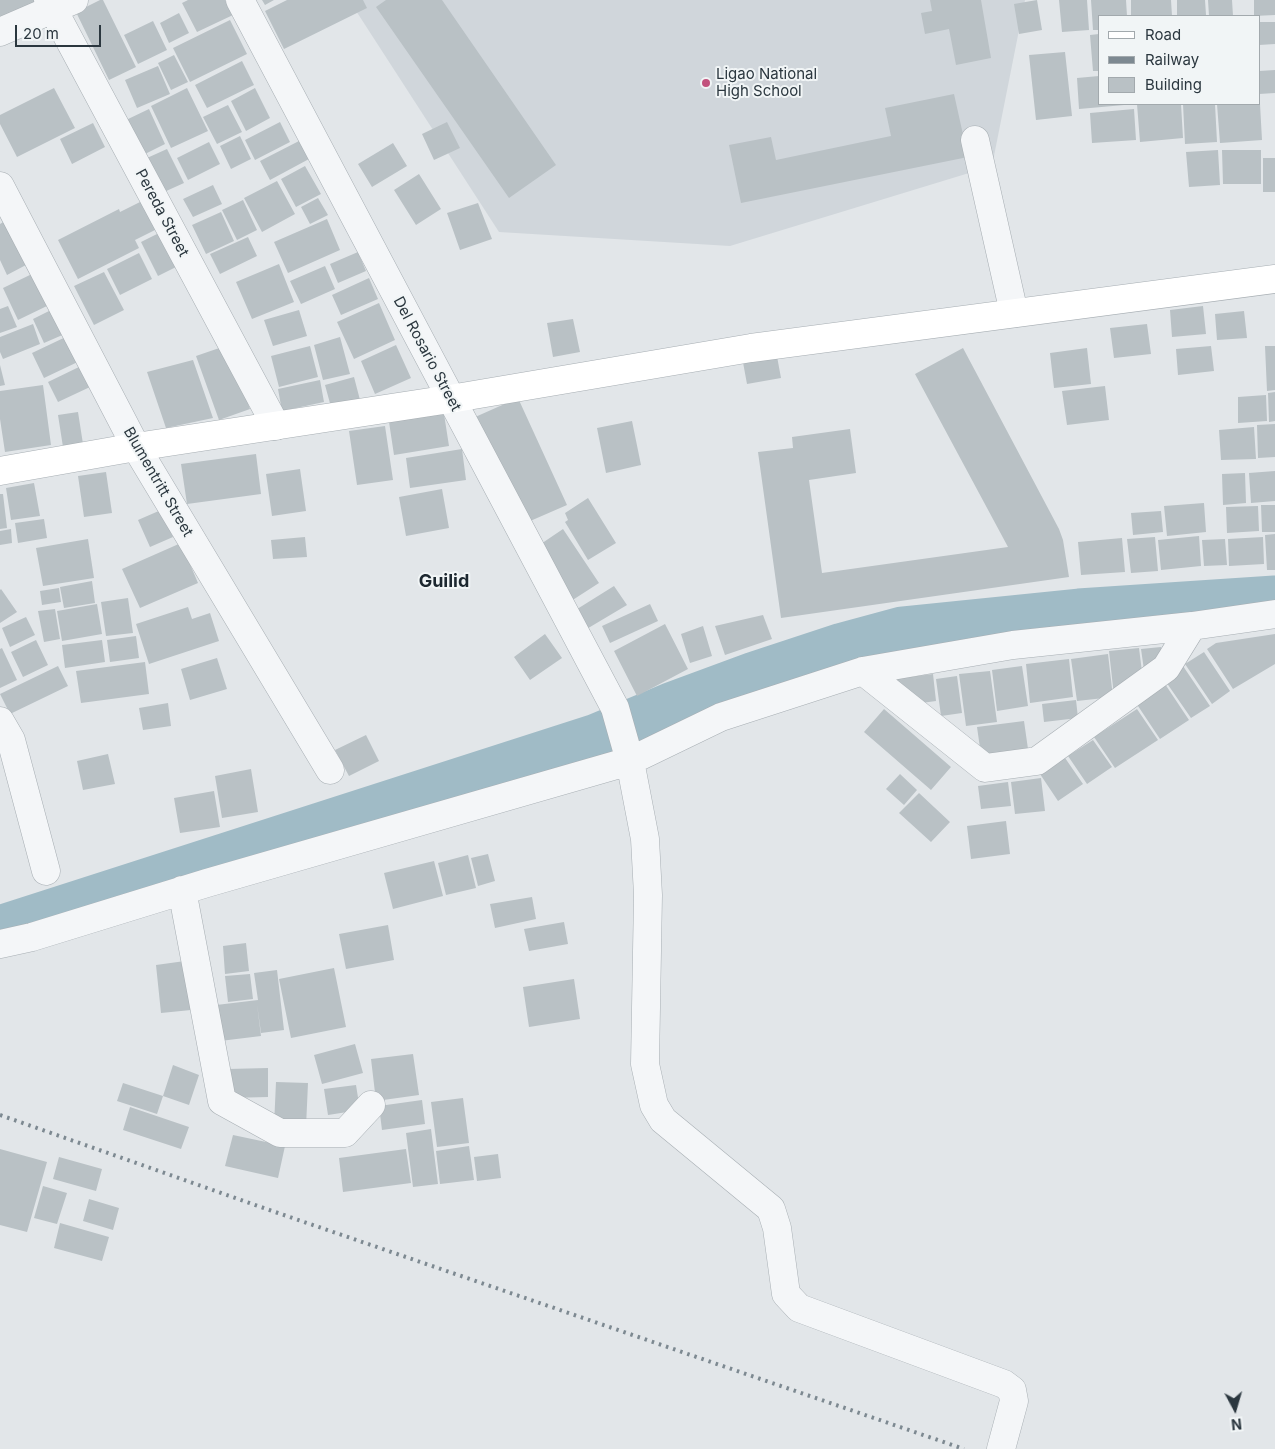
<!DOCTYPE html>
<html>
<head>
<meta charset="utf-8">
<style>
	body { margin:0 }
	#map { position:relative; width:1275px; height:1449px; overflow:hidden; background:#e2e6e9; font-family:Inter,sans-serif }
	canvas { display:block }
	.legend { position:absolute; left:1098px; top:15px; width:162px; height:90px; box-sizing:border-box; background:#f1f5f6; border:1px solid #a2a9ad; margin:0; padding:6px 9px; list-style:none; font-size:15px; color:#2b373f }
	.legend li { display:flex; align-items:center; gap:10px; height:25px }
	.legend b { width:25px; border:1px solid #a2a9ad }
	.north { position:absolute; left:1210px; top:1384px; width:50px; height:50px; -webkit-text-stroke:4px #f1f5f6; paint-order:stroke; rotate:174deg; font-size:14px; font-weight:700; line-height:20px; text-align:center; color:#2b373f }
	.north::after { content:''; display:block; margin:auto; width:18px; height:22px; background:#2b373f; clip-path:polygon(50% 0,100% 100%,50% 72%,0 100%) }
	.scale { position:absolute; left:15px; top:25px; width:86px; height:22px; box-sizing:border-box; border:2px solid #2b373f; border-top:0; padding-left:6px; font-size:15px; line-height:18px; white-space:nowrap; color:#2b373f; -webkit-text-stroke:4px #f1f5f6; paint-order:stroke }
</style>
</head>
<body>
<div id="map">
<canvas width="1275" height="1449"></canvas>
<ul class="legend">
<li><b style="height:6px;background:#fff"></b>Road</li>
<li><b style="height:6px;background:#7d8991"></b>Railway</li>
<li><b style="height:14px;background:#b9c1c5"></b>Building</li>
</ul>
<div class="north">N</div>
<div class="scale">20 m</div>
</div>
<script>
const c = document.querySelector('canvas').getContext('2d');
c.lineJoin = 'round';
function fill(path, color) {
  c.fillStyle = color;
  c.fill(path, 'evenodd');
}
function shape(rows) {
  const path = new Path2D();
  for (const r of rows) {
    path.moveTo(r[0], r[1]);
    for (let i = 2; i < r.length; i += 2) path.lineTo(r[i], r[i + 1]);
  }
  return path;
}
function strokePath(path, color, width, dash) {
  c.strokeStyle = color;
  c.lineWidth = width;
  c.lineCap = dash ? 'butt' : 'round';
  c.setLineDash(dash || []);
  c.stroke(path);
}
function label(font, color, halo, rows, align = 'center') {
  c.font = font + ' Inter,sans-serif';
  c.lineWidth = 4;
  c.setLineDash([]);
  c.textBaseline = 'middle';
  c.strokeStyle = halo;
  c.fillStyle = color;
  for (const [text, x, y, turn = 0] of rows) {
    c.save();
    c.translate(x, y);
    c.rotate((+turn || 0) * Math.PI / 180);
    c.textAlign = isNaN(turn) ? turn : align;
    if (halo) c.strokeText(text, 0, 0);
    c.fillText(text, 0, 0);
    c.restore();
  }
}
fill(shape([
	[349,0,1025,0,992,166,730,246,499,232]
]), '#d0d6db');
strokePath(shape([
	[0,931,597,739,671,708,755,677,843,648,902,632,1079,614,1275,601]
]), '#a0bbc6', 51);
fill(shape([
	[0,0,36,0,36,2,0,19],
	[100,0,103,0,136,67,109,80,76,12],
	[188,0,225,0,233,15,197,32,182,3],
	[262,0,274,0,265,5],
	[287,0,363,0,367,8,284,49,265,11],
	[386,0,442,0,556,165,509,198,376,7],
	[930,0,981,0,991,58,956,65,949,29,925,34,921,13,932,11],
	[1037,0,1042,30,1019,34,1014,4],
	[1059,0,1087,0,1089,30,1062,32],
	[1091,0,1126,0,1127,16,1099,16,1099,30,1093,30],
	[1131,0,1171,0,1172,16,1131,16],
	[1177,0,1205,0,1206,15,1177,16],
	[1208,0,1232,0,1233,16,1209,16],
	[1254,0,1275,0,1275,15,1254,16],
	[179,13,189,33,169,43,160,23],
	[230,20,247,54,190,82,173,48],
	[153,21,167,50,138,64,124,35],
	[1259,22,1275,22,1275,44,1259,45],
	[1099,34,1099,71,1093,71,1090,35],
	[1065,52,1072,116,1036,120,1029,55],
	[174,55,188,82,171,90,158,63],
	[242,61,254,85,207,108,195,85],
	[158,66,170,94,137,108,125,80],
	[1275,70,1275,93,1259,94,1259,71],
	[1099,76,1099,104,1124,104,1124,105,1079,109,1077,78],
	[54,88,75,128,17,157,0,124,0,115],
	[187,88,208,131,171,148,151,106],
	[255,88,270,118,246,131,231,101],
	[954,94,968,157,741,203,729,145,771,137,776,160,891,136,885,108],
	[1137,104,1181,104,1183,138,1140,142],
	[1183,104,1215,104,1217,142,1185,144],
	[1217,104,1260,104,1262,140,1220,143],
	[228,105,242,132,217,144,203,117],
	[149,109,165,144,143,155,126,120],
	[1134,109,1136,140,1092,143,1090,113],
	[280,122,290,142,255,160,245,140],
	[447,122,460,148,434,160,422,134],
	[93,123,105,147,72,164,60,139],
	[240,136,251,159,231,169,220,146],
	[299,141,309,159,270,180,260,161],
	[209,142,220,164,188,180,177,158],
	[393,143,407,166,372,187,358,164],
	[167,149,184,183,164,192,147,158],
	[1218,150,1220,185,1189,187,1186,152],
	[1222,150,1261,150,1261,184,1223,184],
	[1263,158,1275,158,1275,192,1263,192],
	[305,166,321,194,296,207,281,179],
	[419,174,441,209,416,225,394,190],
	[277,181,295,214,262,232,244,198],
	[213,185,222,204,193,217,183,199],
	[318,198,328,215,310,224,301,207],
	[146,199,161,227,135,240,139,248,78,279,58,240,119,209,120,212],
	[243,200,257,230,237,240,222,210],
	[478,203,492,239,460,250,447,213],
	[221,212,234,241,206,254,192,225],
	[327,219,340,250,288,273,274,242],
	[5,221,26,265,7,275,0,260,0,224],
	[165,230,182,264,158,276,141,242],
	[248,237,257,256,220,274,210,254],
	[358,252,366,271,338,283,330,264],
	[139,253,152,279,120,295,107,269],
	[279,264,294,302,252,319,236,282],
	[325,266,335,289,301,304,290,281],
	[104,272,124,310,94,325,74,286],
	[34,273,49,305,18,320,3,288],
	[369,278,378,299,341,315,332,295],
	[379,303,395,340,354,359,337,322],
	[8,306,17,327,0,333,0,309],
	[1203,306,1206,334,1172,337,1170,310],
	[55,308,67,333,44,343,33,319],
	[299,310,307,336,273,346,264,320],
	[1244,311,1247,338,1217,340,1215,314],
	[573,319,580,352,553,357,547,323],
	[33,324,40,344,3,359,0,352,0,337],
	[1147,324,1151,354,1114,358,1110,328],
	[72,334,84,359,44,378,32,353],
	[340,337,350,374,323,380,314,345],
	[228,345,250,409,219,420,196,356],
	[396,345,411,378,375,394,361,361],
	[310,346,318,377,279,387,271,356],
	[1211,346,1214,371,1178,375,1176,349],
	[1265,346,1275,346,1275,390,1267,391],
	[963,348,1059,529,1063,540,1069,577,781,618,758,452,793,448,792,437,850,429,856,473,809,480,822,573,1008,547,915,374],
	[1087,348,1091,384,1054,388,1050,353],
	[776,351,781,378,747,384,742,357],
	[193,360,213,418,166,428,147,372],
	[0,365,5,385,0,386],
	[81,366,90,387,58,402,48,382],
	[354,377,360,400,331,407,325,385],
	[320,380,324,402,282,411,278,389],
	[43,385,51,445,5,452,0,419,0,391],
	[1105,386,1109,420,1067,425,1062,391],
	[1275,392,1275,421,1269,422,1268,393],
	[1266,395,1267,421,1238,423,1238,397],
	[518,398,567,505,521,525,473,418],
	[78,412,83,444,63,447,58,415],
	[444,414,449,446,394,455,389,422],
	[632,421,641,465,606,473,597,428],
	[1275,424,1275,457,1258,458,1257,425],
	[385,426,393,480,357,485,349,431],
	[1254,427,1256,459,1221,460,1219,430],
	[462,449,466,480,410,488,406,458],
	[256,454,261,494,187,504,181,464],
	[300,469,306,511,272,516,266,474],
	[1275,471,1275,501,1251,503,1249,473],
	[106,472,112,513,84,517,78,476],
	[1245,473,1246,503,1223,505,1222,474],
	[34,483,40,516,11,520,6,488],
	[442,489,449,528,406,536,399,497],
	[0,494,3,494,7,528,0,529],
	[588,498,616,543,588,560,565,522,568,520,565,513],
	[1204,503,1206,532,1167,536,1164,506],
	[1261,505,1275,505,1275,532,1262,532],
	[1258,506,1259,531,1227,533,1226,507],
	[161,510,173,537,150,547,138,520],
	[1161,511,1163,532,1133,535,1131,513],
	[44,519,47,538,18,543,15,523],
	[11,529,12,543,0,545,0,531],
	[563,529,599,583,568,603,532,550],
	[1275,534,1275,570,1267,570,1265,535],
	[1199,536,1201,566,1161,570,1158,540],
	[305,537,307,557,273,559,271,540],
	[1155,537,1158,571,1131,573,1127,539],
	[1263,537,1264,564,1229,566,1228,539],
	[1122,538,1125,572,1081,575,1078,542],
	[88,539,94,578,43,586,36,548],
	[1225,539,1227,565,1204,566,1202,540],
	[181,543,198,583,140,608,122,569],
	[92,581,95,603,64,608,60,587],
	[614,586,627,605,585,630,574,611],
	[59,588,61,602,42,605,40,591],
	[1,589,17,612,0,623,0,590],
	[128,598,133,633,106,636,101,602],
	[97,604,102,634,62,641,57,611],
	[650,604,658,621,610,643,602,626],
	[188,607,192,619,210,613,219,641,149,664,136,624],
	[55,609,60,639,44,642,38,611],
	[763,615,772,639,725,655,715,626],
	[26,617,35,635,10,647,2,628],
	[665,624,688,669,637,696,614,651],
	[703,626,712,656,690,663,681,634],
	[545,634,562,658,530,680,514,657],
	[1275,634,1275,664,1233,689,1207,649,1216,643],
	[136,636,139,658,110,662,107,640],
	[36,640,48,665,23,677,11,652],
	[102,640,105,662,65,668,62,645],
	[1161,647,1163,665,1145,677,1141,649],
	[2,648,17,680,0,688,0,649],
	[1139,648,1143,680,1114,696,1109,651],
	[1204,652,1230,691,1212,704,1185,664],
	[1108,654,1113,697,1077,701,1071,659],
	[217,658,227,689,190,700,181,669],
	[1069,659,1073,697,1030,703,1026,664],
	[145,662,149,694,81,703,76,671],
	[58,666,68,686,10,714,0,694],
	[1022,666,1028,706,997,711,992,670],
	[1183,666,1210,706,1191,718,1164,679],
	[990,671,997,722,966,726,959,674],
	[933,674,936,701,907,705,894,679],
	[957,676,962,713,941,716,936,679],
	[1163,681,1189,720,1160,739,1134,700],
	[1076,700,1078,718,1044,722,1042,704],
	[168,703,171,726,143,730,139,708],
	[884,709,951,767,931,790,864,732],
	[1137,709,1158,740,1115,768,1094,737],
	[1024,721,1029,756,982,762,977,727],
	[366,735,379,761,349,776,335,750],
	[1093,740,1112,767,1087,784,1068,756],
	[108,754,115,784,83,790,77,761],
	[1063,755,1083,784,1058,801,1038,771],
	[251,769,258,812,222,818,215,776],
	[900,774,917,790,904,805,886,789],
	[1041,778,1045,811,1015,814,1011,782],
	[1008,782,1011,806,981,809,978,786],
	[214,791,220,827,180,833,174,798],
	[919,793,950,822,931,842,899,813],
	[1006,821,1010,854,971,859,967,826],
	[488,854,495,881,478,886,471,858],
	[468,855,476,888,446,895,438,863],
	[434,861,443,896,393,909,384,873],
	[532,897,536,919,495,928,490,904],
	[564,922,568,944,529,951,524,929],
	[388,925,394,960,346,969,339,934],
	[246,943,249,971,225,974,223,946],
	[185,961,191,1010,161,1013,156,965],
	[334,968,346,1027,291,1038,279,979],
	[277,970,284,1030,261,1033,257,1004,261,1036,212,1042,208,1006,258,1000,254,973],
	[250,974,253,999,228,1002,225,976],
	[574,979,580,1019,529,1027,523,987],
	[355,1044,363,1073,322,1084,314,1055],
	[413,1054,419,1095,376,1101,371,1059],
	[173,1065,199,1075,189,1105,163,1096],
	[268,1068,268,1097,228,1098,228,1069],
	[276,1082,308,1083,306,1127,274,1126],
	[123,1083,163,1096,157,1114,117,1101],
	[356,1085,360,1110,328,1115,324,1089],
	[463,1098,469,1143,437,1147,431,1102],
	[422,1100,425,1124,382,1130,379,1106],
	[130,1107,189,1127,181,1149,123,1130],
	[431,1129,438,1184,413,1187,406,1133],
	[233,1135,285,1146,278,1178,225,1166],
	[469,1146,474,1180,440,1184,436,1151],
	[0,1149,47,1162,27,1232,0,1225],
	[406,1149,411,1183,343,1192,339,1158],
	[498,1154,501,1178,477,1181,474,1157],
	[59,1157,102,1169,96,1191,53,1179],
	[43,1186,67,1193,57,1224,34,1218],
	[89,1199,119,1208,113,1230,83,1221],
	[60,1223,109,1237,102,1261,54,1248]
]), '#b9c1c5');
const street = shape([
	[48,0,276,426],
	[240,0,615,708,630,761,645,839,648,895,645,1064,654,1105,663,1120,771,1209,777,1228,786,1294,799,1308,1004,1384,1012,1390,1014,1401,1001,1449],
	[0,32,74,0],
	[975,140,1014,313],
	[0,186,136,447,330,770],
	[863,671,985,768,1037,761,1166,668,1192,626],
	[0,721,11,740,46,871],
	[182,890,222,1101,280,1133,345,1133,371,1105],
	[0,944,32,937,207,883,630,761,721,717,863,671,1013,645,1192,626,1275,614]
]);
const secondary = shape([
	[0,471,136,447,450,399,751,348,1275,279]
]);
strokePath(street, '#a7aeb3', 29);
strokePath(secondary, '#a7aeb3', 29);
strokePath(street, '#f4f6f8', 28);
strokePath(secondary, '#fff', 28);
strokePath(shape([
	[0,1115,278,1213,964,1449]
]), '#7d8991', 4, [2.5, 5]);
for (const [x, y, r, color] of [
	[706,83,5,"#c2527d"]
]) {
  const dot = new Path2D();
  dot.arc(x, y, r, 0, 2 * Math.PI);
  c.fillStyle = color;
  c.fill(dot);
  strokePath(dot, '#f1f5f6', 2);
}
label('15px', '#2b373f', '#f1f5f6', [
	["Ligao National",716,74],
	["High School",716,91]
], 'left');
label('15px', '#2b373f', '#f1f5f6', [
	["Pereda Street",162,213,62],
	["Del Rosario Street",427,354,62],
	["Blumentritt Street",158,482,60]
]);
label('bold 18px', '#1d2830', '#f1f5f6', [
	["Guilid",444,582]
]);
</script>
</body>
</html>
